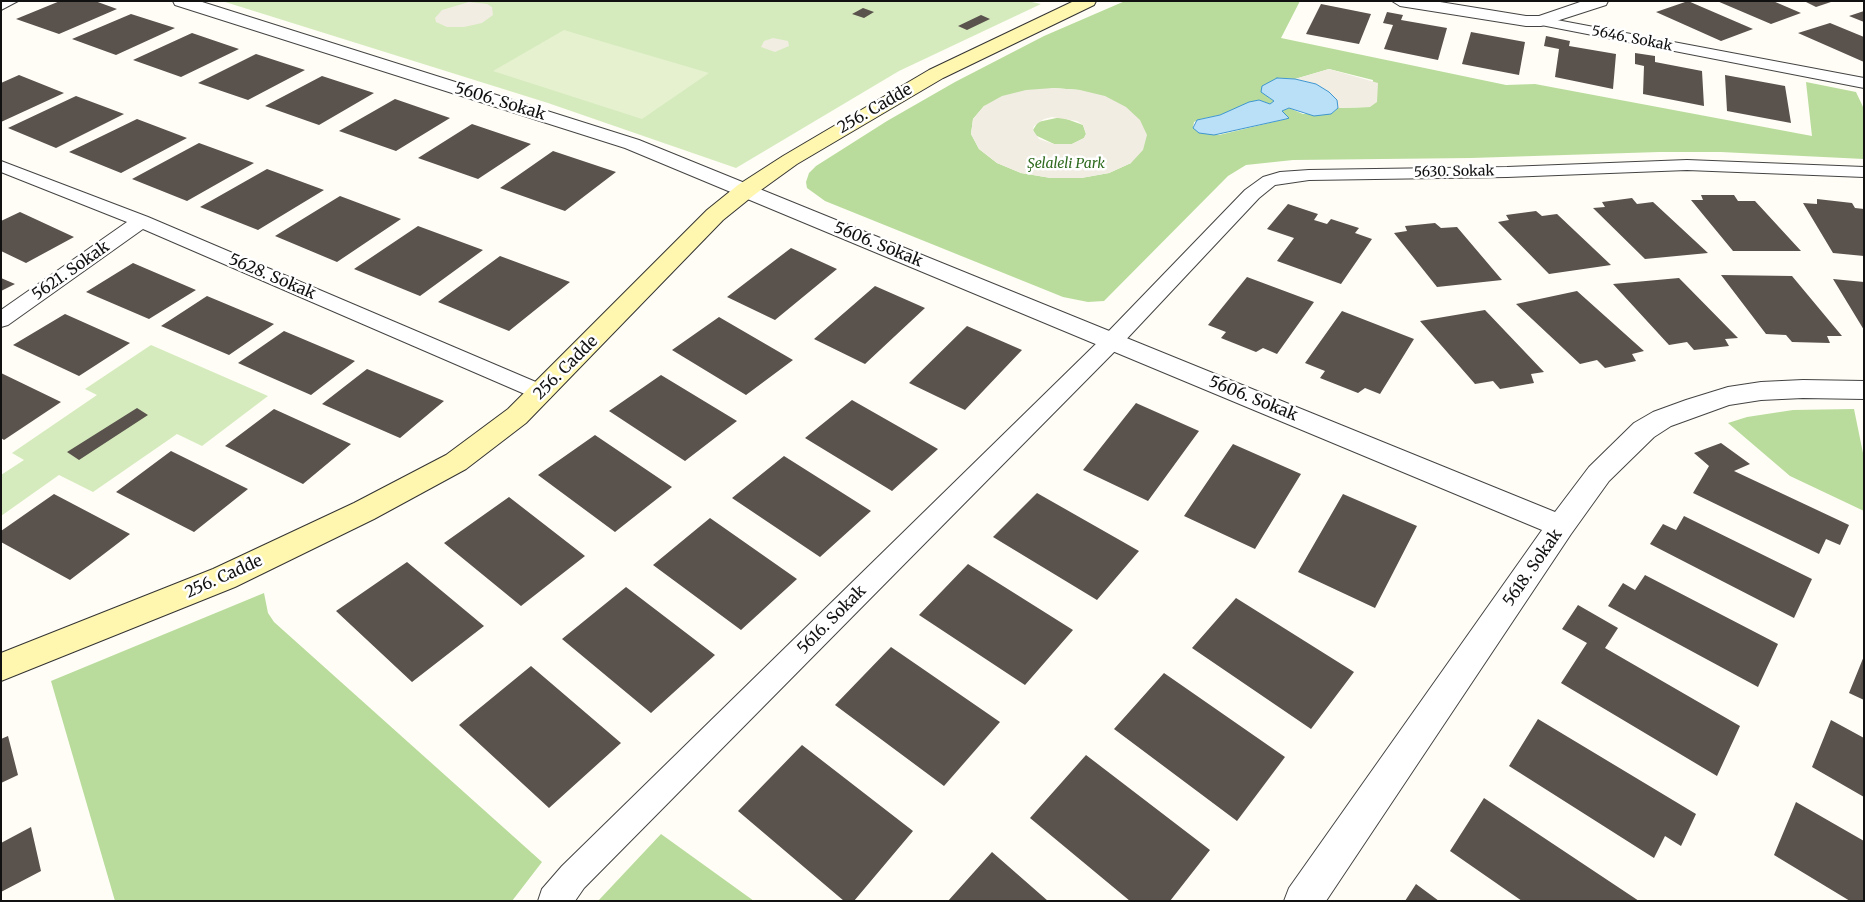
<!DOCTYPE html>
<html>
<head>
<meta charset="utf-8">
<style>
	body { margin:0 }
	#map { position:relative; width:1865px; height:902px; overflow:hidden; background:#fffdf5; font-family:Merriweather,serif }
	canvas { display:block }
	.frame { position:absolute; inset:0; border:2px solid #111; pointer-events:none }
</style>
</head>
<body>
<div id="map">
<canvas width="1865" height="902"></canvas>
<div class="frame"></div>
</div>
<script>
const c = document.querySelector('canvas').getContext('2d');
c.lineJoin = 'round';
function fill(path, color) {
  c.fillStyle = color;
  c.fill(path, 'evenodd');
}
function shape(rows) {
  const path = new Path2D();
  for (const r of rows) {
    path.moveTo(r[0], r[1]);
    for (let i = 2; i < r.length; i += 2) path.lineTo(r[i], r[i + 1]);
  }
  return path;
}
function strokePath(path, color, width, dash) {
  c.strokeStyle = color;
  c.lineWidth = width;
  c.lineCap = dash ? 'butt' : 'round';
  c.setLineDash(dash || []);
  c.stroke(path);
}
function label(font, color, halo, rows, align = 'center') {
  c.font = font + ' Merriweather,serif';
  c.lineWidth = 5;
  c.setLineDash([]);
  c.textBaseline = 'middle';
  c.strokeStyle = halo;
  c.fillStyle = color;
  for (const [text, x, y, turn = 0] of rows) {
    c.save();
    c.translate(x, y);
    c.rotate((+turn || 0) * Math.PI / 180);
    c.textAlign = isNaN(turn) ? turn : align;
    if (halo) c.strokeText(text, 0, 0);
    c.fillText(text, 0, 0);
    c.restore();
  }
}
fill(shape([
	[222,1,1027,1,1041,4,899,71,736,168,548,103],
	[151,345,268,396,202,446,177,434,93,492,59,475,1,516,1,475,24,460,12,453,97,395,85,389]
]), '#d5ebbd');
fill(shape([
	[1125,1,1300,1,1281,38,1506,85,1535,84,1812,136,1806,82,1856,92,1864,109,1864,159,1721,152,1659,152,1471,158,1293,160,1246,165,1228,176,1104,301,1088,302,1063,297,825,201,807,188,806,182,809,173,816,166,887,121,955,82,1044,36],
	[1329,69,1373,80,1370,107,1338,108,1331,114,1303,114,1289,108,1282,111,1286,119,1219,135,1193,128,1194,122,1201,119,1220,115,1259,100,1270,104,1275,101,1269,98,1277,78,1295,79],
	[1053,88,1080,90,1131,163,1109,173,1081,178,1051,178,1021,173,997,163,979,149,971,134,973,119,984,106],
	[1061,117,1083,125,1086,134,1084,138,1072,144,1054,144,1035,135,1033,130,1038,122],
	[1854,409,1864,458,1864,511,1790,476,1728,423,1747,417,1793,410],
	[264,593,268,613,274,622,542,862,512,901,115,901,51,681],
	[661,834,754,901,598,901]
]), '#b9dc9c');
fill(shape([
	[564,30,607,43,709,73,642,119,493,71]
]), '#e6f2cf');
fill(shape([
	[469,2,487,4,492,7,493,15,482,23,464,27,447,27,436,22,435,18,442,10],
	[773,38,788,41,789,46,775,52,761,47,764,41],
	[1329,69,1378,83,1377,102,1370,107,1338,108,1337,100,1316,84,1295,79],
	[1053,88,1080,90,1105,96,1126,107,1140,120,1147,135,1143,150,1131,163,1109,173,1081,178,1051,178,1021,173,997,163,979,149,971,134,973,119,984,106,1002,96,1026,90],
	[1052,117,1077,121,1083,125,1086,134,1084,138,1072,144,1054,144,1039,139,1033,130,1034,126,1044,119]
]), '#f1ede2');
const water = shape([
	[1277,78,1295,79,1316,84,1329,92,1337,100,1338,108,1331,114,1314,116,1289,108,1282,111,1289,118,1286,119,1214,135,1199,133,1193,128,1197,120,1220,115,1249,102,1259,100,1270,104,1274,101,1261,92,1262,86,1277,78]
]);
fill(water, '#b9e0f7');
strokePath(water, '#3f96cf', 1);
fill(shape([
	[60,1,95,1,117,9,59,34,16,19],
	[1688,1,1753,29,1721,41,1656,12],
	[1717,1,1773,1,1801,13,1771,24],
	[1804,1,1830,1,1831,2,1816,7],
	[1321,4,1371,14,1359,44,1306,34],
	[863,8,874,12,864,18,852,14],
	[1864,11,1864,22,1849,16],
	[1387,12,1403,15,1401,20,1447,28,1438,60,1384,49,1393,25,1383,23],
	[131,14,175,28,116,55,72,39],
	[981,15,990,19,967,30,958,26],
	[1830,23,1864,37,1864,62,1798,33],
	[1471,32,1525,42,1519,75,1462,64],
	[192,33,239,49,181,77,133,60],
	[1546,36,1570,41,1569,46,1616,54,1613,89,1555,77,1559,49,1544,46],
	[1635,53,1655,56,1655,62,1702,71,1704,106,1643,94,1644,66,1635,64],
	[256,54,305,70,248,100,198,83],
	[19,75,64,93,1,122,1,83],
	[1725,75,1785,86,1791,123,1727,111],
	[322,76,374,93,319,125,265,106],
	[76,96,124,114,56,148,8,128],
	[395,99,450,118,396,151,339,131],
	[137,119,187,138,121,173,69,152],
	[472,124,531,144,478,179,418,158],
	[199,143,254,163,187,201,132,179],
	[553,151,616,172,565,211,500,188],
	[267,169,324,190,258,230,200,207],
	[1701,195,1734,195,1738,201,1755,201,1801,251,1733,251,1691,200,1703,200],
	[340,196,401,219,337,262,275,236],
	[1632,198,1637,204,1653,202,1708,253,1645,259,1593,208,1605,207,1602,202],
	[1817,199,1852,203,1855,208,1864,209,1864,256,1833,253,1803,203,1817,204],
	[1288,204,1318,214,1314,220,1327,224,1331,219,1359,228,1355,233,1372,239,1341,284,1277,261,1294,238,1267,229],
	[1536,211,1542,216,1557,214,1611,265,1549,274,1498,222,1509,220,1506,215],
	[20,212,74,237,26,263,1,251,1,221],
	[1435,223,1441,228,1457,227,1502,280,1437,287,1394,233,1407,231,1405,226],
	[418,226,483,250,420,296,354,269],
	[791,248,837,269,775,320,727,297],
	[500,256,570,282,509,331,438,302],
	[133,263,196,290,149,319,86,292],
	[1721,275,1792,276,1842,336,1827,336,1830,343,1792,342,1786,335,1766,334],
	[1247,277,1314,302,1277,354,1263,348,1256,352,1221,338,1226,332,1208,325],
	[1,278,15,284,1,291],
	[1679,278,1738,338,1725,339,1729,346,1694,350,1687,342,1669,345,1613,284],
	[1833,279,1864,282,1864,330],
	[875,286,925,308,865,364,814,339],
	[1577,291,1644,351,1632,354,1636,361,1605,368,1597,360,1580,364,1516,304],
	[207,296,274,324,229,355,161,326],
	[1485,310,1544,372,1531,374,1534,383,1500,389,1493,381,1475,384,1420,321],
	[1342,311,1414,339,1380,394,1365,388,1358,393,1320,378,1325,371,1305,363],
	[65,314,130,343,79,376,13,345],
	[719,317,793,360,746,395,672,350],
	[967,326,1022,350,965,410,909,383],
	[284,331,355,361,311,395,238,363],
	[367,369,444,401,400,438,322,404],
	[1,373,61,402,4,440,1,438],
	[661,375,737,421,685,461,609,411],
	[852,400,938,449,892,491,805,438],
	[1136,403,1199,431,1148,501,1083,470],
	[137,408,148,415,79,460,67,452],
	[274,409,351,444,303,484,225,446],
	[595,435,672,487,615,532,538,475],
	[1721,443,1750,464,1734,471,1849,525,1840,545,1826,539,1819,554,1693,493,1709,466,1694,453],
	[1233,444,1301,474,1255,549,1184,516],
	[171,451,248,489,194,532,116,492],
	[784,456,871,511,820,557,732,498],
	[1037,493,1139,551,1097,600,993,537],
	[54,494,130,534,70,580,1,542,1,531],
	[1343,494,1417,526,1375,608,1298,572],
	[509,497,585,556,521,606,444,543],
	[1684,516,1812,579,1794,618,1650,544,1663,524,1676,530],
	[710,518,797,579,741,630,653,565],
	[407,562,484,626,412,682,336,611],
	[968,564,1073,630,1025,685,919,615],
	[1645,575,1778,644,1758,687,1608,606,1623,583,1635,590],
	[626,587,715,655,651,713,562,639],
	[1236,598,1354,672,1311,729,1192,648],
	[1578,605,1618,628,1605,648,1740,726,1717,776,1561,683,1587,643,1562,629],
	[891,647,1000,722,944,786,835,705],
	[1864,656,1864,700,1849,693],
	[531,666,621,743,549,808,459,725],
	[1164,673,1285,757,1237,821,1114,729],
	[1538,719,1696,814,1681,846,1665,836,1654,858,1509,766],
	[1831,720,1864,738,1864,797,1812,767],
	[8,736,18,775,1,783,1,739],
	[802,745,913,831,854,901,844,901,738,811],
	[1086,755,1210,850,1170,901,1130,901,1030,818],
	[1484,798,1639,901,1522,901,1450,851],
	[1796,802,1864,841,1864,901,1850,901,1774,855],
	[31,827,41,871,1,892,1,843],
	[992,852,1048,901,948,901],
	[1416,884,1439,901,1405,901]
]), '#5a524d');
const lane = shape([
	[1,1,18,1,1,10,1,1],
	[1541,17,1864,78,1864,88,1536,24,1534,21,1536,18,1541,17],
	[1687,160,1864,167,1864,177,1687,170,1507,177,1309,180,1275,185,1259,198,1120,346,584,888,575,901,538,901,542,889,562,866,1104,336,1245,190,1263,177,1280,172,1309,170,1507,167,1687,160],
	[1,161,148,217,550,388,553,393,550,398,542,401,534,398,143,229,8,325,1,327,1,310,127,222,1,172,1,161]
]);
const street = shape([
	[173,1,199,1,639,140,1555,512,1589,467,1634,423,1653,412,1686,400,1728,387,1761,382,1803,380,1864,381,1864,399,1803,398,1761,400,1729,405,1671,426,1654,437,1609,481,1571,534,1326,901,1284,901,1289,888,1542,530,625,148,175,5,173,1],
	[1392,1,1434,1,1526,16,1539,16,1583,1,1608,1,1606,5,1541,26,1526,26,1400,6,1392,1]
]);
const secondary = shape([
	[1074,1,1096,1,1094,5,943,78,797,164,754,195,723,220,526,423,466,469,374,519,235,587,1,681,1,653,213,569,354,503,446,455,508,409,707,210,738,185,783,156,929,70,1074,1]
]);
strokePath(lane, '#444', 2);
strokePath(street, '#444', 2);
strokePath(secondary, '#333', 2);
fill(lane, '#fff');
fill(street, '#fff');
fill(secondary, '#fff6b0');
label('14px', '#111', '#fff', [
	["5646. Sokak",1632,39,11],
	["5630. Sokak",1454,172,-1]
]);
label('italic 14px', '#2f6b1f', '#fff', [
	["Şelaleli Park",1066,164]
]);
label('16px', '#111', '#fff', [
	["5606. Sokak",500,102,17],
	["256. Cadde",875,109,-30],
	["5606. Sokak",878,245,22],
	["5621. Sokak",71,271,-35],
	["5628. Sokak",272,277,23],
	["256. Cadde",566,368,-45],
	["5606. Sokak",1253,399,22],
	["5618. Sokak",1533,568,-55],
	["256. Cadde",224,577,-24],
	["5616. Sokak",832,620,-45]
]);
</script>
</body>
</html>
